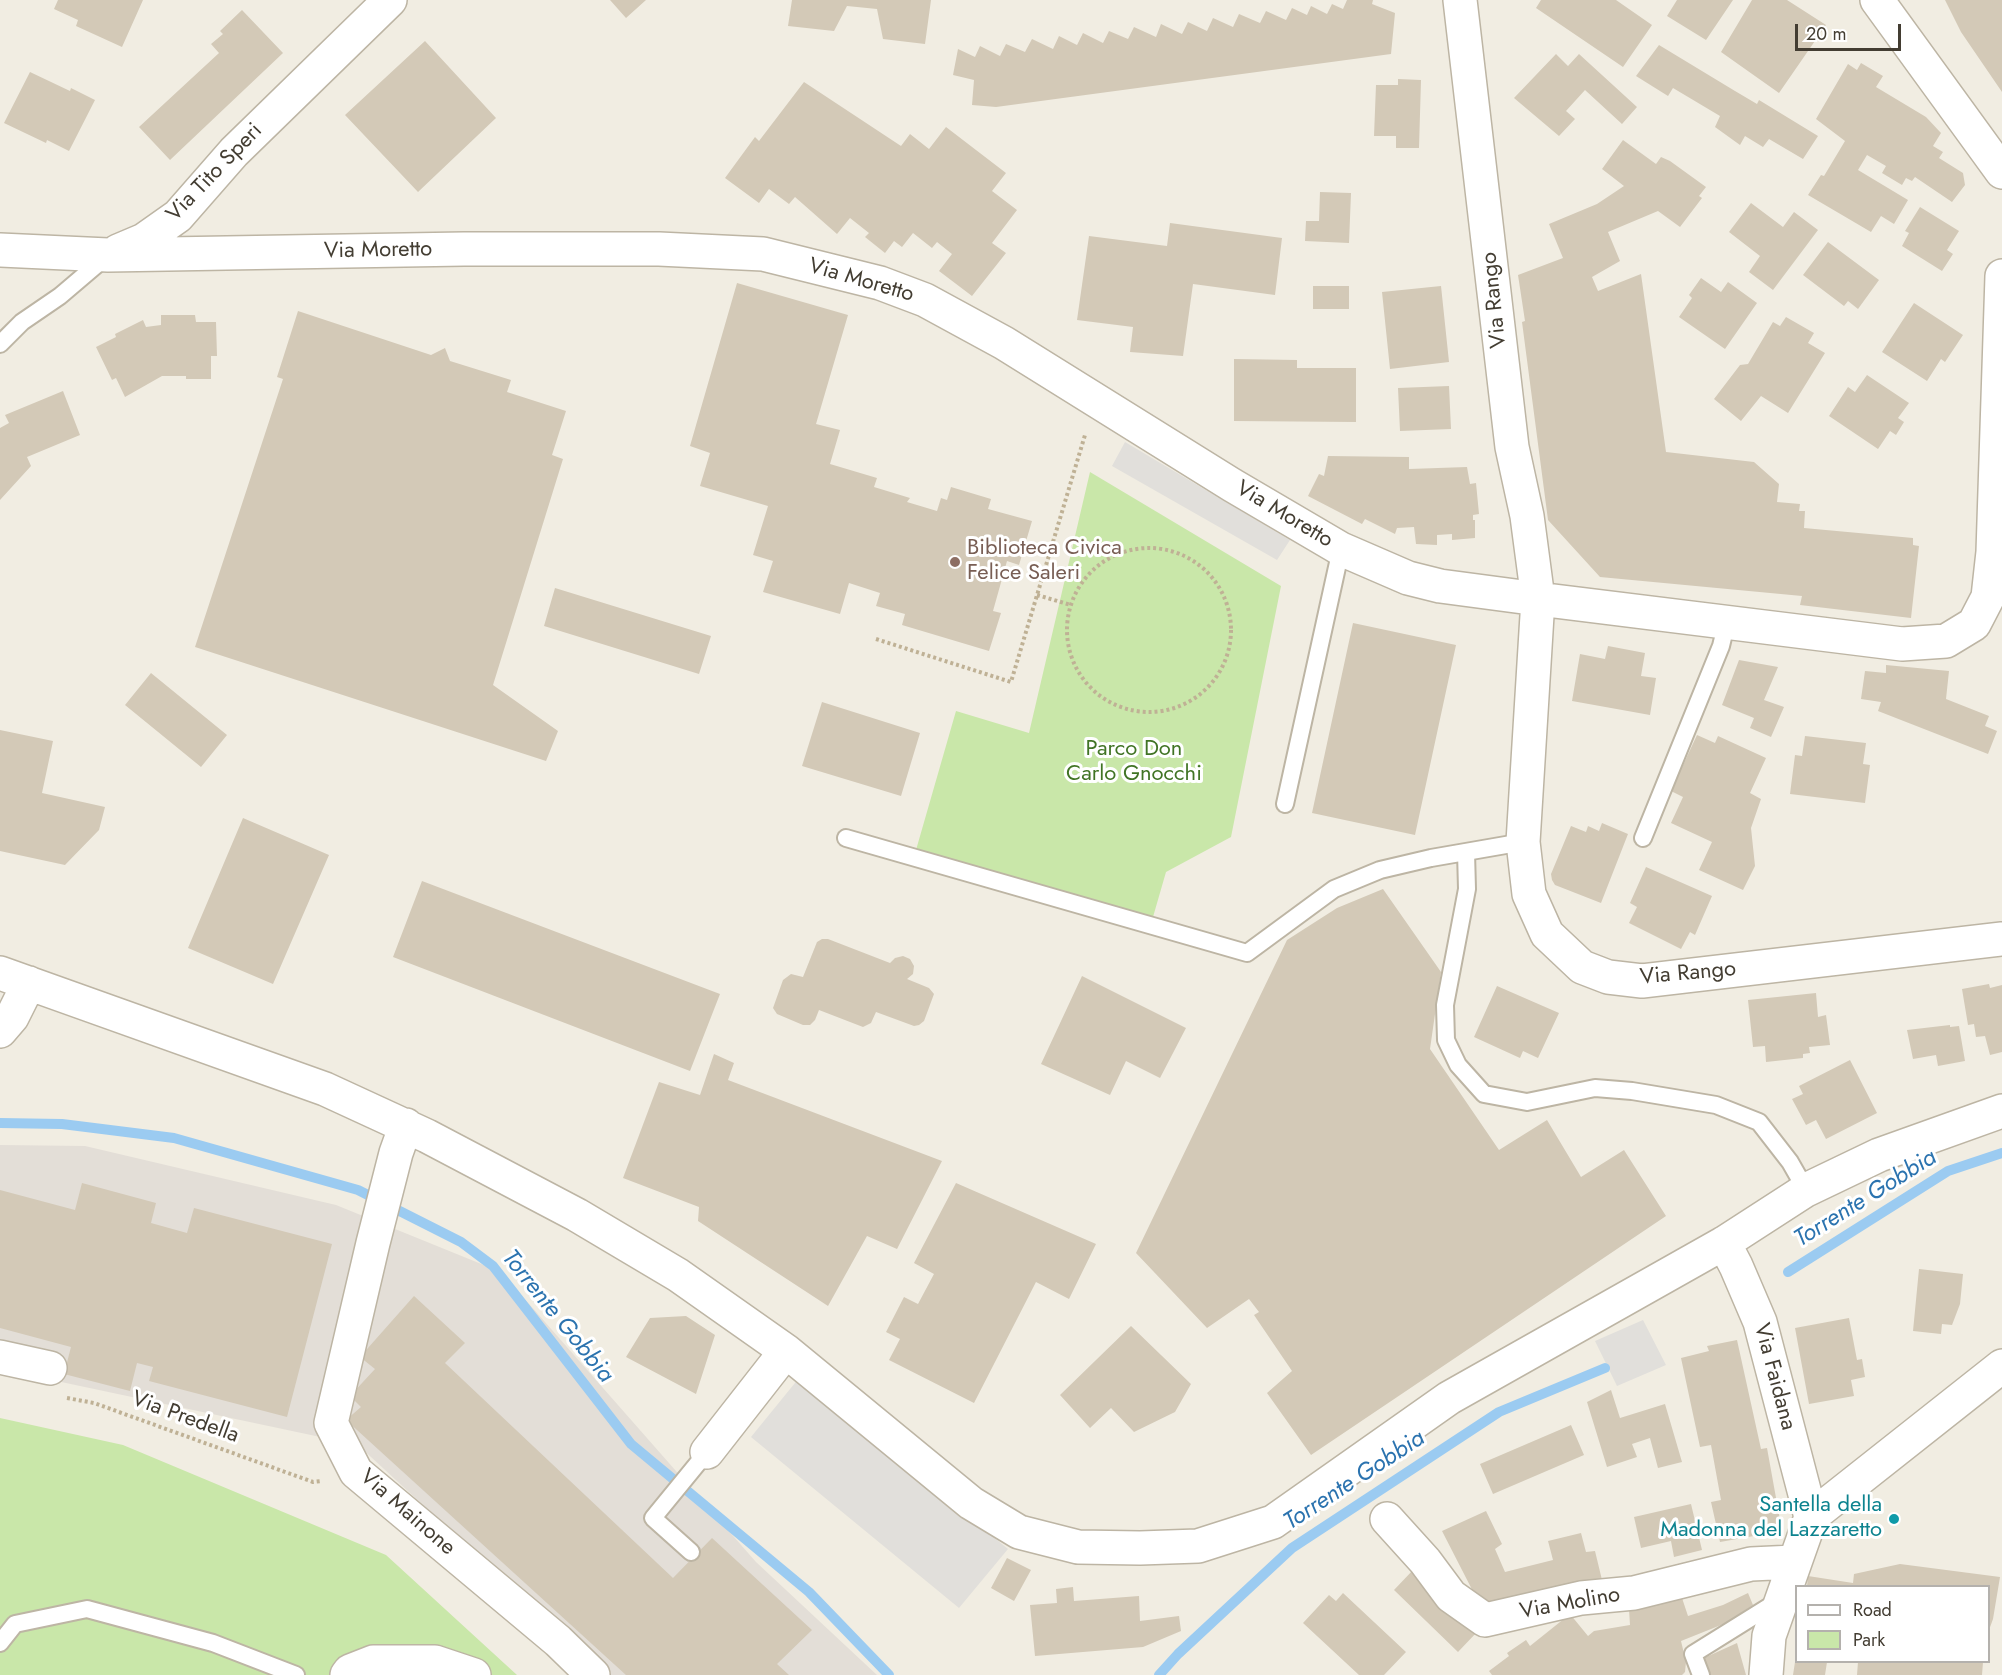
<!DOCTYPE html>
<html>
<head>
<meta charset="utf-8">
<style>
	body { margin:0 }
	#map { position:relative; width:2002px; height:1675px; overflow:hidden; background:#f1ede2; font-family:Jost,sans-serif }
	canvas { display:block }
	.legend { position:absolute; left:1795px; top:1585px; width:195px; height:78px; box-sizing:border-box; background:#fff; border:2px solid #b4b1ad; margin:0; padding:8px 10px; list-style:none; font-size:18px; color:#433d32 }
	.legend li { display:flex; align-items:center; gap:12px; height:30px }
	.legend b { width:30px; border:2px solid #b4b1ad }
	.scale { position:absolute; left:1795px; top:24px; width:106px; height:27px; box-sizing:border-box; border:3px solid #433d32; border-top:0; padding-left:8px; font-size:18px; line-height:21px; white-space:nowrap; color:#433d32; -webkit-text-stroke:4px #fff; paint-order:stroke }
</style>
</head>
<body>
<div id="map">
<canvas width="2002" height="1675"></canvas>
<ul class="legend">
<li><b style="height:8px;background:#fff"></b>Road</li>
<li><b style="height:16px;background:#c9e7a9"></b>Park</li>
</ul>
<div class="scale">20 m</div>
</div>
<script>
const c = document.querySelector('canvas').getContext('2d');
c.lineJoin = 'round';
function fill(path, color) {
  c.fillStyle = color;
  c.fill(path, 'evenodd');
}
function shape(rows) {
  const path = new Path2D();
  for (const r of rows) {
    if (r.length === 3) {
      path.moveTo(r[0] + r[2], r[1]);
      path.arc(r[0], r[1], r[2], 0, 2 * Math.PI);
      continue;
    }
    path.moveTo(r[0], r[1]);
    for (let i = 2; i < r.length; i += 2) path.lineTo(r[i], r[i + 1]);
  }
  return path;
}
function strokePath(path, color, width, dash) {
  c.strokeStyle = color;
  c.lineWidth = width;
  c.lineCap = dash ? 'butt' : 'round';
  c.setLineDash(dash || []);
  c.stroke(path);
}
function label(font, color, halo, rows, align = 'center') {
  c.font = font + ' Jost,sans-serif';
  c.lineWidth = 6;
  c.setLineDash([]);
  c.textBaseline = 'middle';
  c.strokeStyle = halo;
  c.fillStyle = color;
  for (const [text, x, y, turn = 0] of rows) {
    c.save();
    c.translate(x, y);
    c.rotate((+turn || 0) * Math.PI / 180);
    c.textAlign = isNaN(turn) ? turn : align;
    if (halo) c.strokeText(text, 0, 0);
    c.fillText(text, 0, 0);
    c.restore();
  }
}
fill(shape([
	[0,1145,85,1146,336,1205,501,1272,756,1562,877,1675,607,1675,358,1445,0,1369]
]), '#e3ded7');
fill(shape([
	[1090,472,1281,586,1231,837,1166,872,1153,917,916,850,956,711,1029,733],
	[0,1418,123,1445,386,1555,517,1675,0,1675]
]), '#c9e7a9');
fill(shape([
	[1125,442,1290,540,1277,560,1112,466],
	[1643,1320,1666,1365,1617,1386,1595,1341],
	[799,1378,1008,1549,959,1608,751,1437]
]), '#e1dfdb');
strokePath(shape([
	[0,1123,62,1124,174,1138,358,1190,461,1242,493,1266,631,1444,809,1592,889,1675],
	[1788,1272,1948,1171,2002,1153],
	[1159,1675,1178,1654,1292,1548,1499,1412,1605,1368]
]), '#9bcbf1', 10);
fill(shape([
	[58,0,143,0,122,47,76,26,78,20,54,9],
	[610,0,646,0,626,18],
	[792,0,931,0,925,44,883,39,877,9,847,6,834,31,788,26],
	[1347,0,1373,0,1372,4,1395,13,1391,54,996,107,972,105,974,80,953,75,958,49,975,57,980,46,1000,56,1006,44,1025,52,1032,39,1053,49,1059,36,1077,45,1083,33,1103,43,1109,31,1128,39,1134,27,1156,37,1161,24,1182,34,1188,22,1207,31,1213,18,1233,27,1239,14,1260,23,1266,11,1286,20,1292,8,1307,15,1311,6,1327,14,1332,4,1343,9],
	[1541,0,1616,0,1652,25,1623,67,1536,8],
	[1677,0,1733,0,1706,40,1667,16],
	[1752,0,1787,0,1826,25,1779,93,1721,52],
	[1945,0,2002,0,2002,92,1961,32],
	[242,10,283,53,170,160,139,127,219,53,211,44,223,34,220,31],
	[425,41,496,118,418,192,345,115],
	[1659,45,1735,91,1757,104,1759,100,1818,136,1803,159,1769,139,1763,147,1745,136,1740,145,1715,127,1720,116,1673,88,1668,96,1636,76],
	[1556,54,1568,66,1579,54,1637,107,1622,124,1585,90,1566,111,1575,119,1559,136,1514,98],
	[1861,63,1883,76,1876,87,1926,117,1941,133,1933,146,1943,152,1939,158,1963,173,1965,185,1952,202,1915,177,1912,181,1906,178,1902,185,1882,173,1886,166,1867,155,1858,170,1908,200,1894,224,1881,216,1871,232,1808,195,1821,175,1824,176,1845,141,1816,119,1848,64,1857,70],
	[30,72,70,91,71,88,95,100,69,151,47,140,46,143,4,123],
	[1398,79,1421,80,1419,148,1396,148,1396,136,1374,136,1376,85,1398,85],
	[804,82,901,146,910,134,929,149,946,127,1006,173,992,191,1017,210,992,243,1006,253,972,296,939,271,952,254,937,242,932,248,913,233,902,247,894,241,885,253,865,237,869,233,850,218,837,234,795,197,789,204,769,189,759,203,725,178,755,137,759,141],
	[1623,140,1656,164,1661,157,1670,161,1706,187,1699,196,1702,198,1680,227,1658,211,1608,232,1620,261,1592,277,1598,291,1641,274,1666,452,1754,462,1779,484,1777,502,1800,504,1799,511,1805,511,1804,528,1913,538,1913,545,1919,546,1911,618,1800,605,1802,596,1600,577,1548,520,1522,322,1525,321,1518,275,1563,258,1549,224,1597,204,1624,186,1602,169],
	[1320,192,1351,193,1349,243,1305,241,1306,221,1319,221],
	[1751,203,1783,227,1794,212,1818,230,1773,290,1749,272,1760,256,1729,232],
	[1920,207,1959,231,1947,250,1953,254,1942,271,1902,246,1909,233,1905,231],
	[1170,223,1282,238,1275,295,1193,284,1183,356,1130,352,1133,327,1077,320,1089,236,1167,246],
	[1828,242,1879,280,1858,309,1848,301,1844,306,1803,275],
	[1701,278,1721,292,1728,282,1757,303,1725,349,1679,317,1692,298,1689,295],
	[737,283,848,315,816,424,840,430,830,464,877,478,874,487,910,498,907,502,937,511,941,498,947,500,951,487,991,499,988,509,1032,521,1019,565,1007,561,993,611,1001,613,989,651,902,625,905,614,876,606,880,593,849,583,840,614,763,592,773,561,753,555,768,506,700,486,710,453,690,446],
	[1313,286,1349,286,1349,309,1313,309],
	[1441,286,1449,362,1390,369,1382,292],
	[1914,303,1963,335,1945,362,1941,359,1927,381,1882,352],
	[298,311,431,355,445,348,450,361,511,380,507,392,566,411,552,455,563,459,493,685,558,731,546,761,195,647,283,379,277,377],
	[161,315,195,315,196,322,216,322,217,356,211,356,211,379,186,379,186,376,162,376,125,397,116,378,112,380,96,347,116,337,115,334,143,320,146,327,161,325],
	[1786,317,1814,333,1808,343,1825,353,1788,413,1761,396,1741,421,1714,399,1740,365,1748,364,1773,322,1780,326],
	[1234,359,1297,360,1297,368,1356,368,1356,422,1234,421],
	[1867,375,1909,403,1898,418,1904,422,1896,435,1890,431,1878,449,1829,416,1848,387,1855,392],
	[1449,386,1451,429,1400,431,1398,388],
	[63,391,80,435,27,457,31,466,0,500,0,428,9,423,5,415],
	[1328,456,1409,457,1409,469,1467,467,1470,484,1476,483,1479,514,1473,515,1473,520,1475,520,1475,538,1452,540,1452,534,1437,535,1437,545,1416,544,1414,527,1397,528,1395,534,1365,519,1362,524,1308,496,1319,474,1324,476],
	[555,588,711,636,699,674,544,626],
	[1353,623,1456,645,1415,835,1312,813],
	[1608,646,1645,653,1641,676,1656,678,1650,715,1572,701,1580,654,1605,659],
	[1739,660,1778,667,1764,700,1784,707,1771,737,1750,728,1754,718,1722,705],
	[1886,665,1949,671,1946,699,1989,716,1985,726,1997,731,1988,754,1878,711,1881,702,1861,699,1865,671,1886,673],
	[151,673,227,735,201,767,125,705],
	[822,702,920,733,901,796,802,766],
	[0,730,53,741,42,793,105,807,99,830,65,865,0,851],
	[1697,735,1715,743,1718,736,1766,758,1750,793,1761,799,1751,828,1755,866,1743,890,1699,870,1712,842,1671,823,1683,797,1671,791],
	[1805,736,1866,743,1863,764,1870,765,1865,803,1790,794,1795,755,1802,756],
	[243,818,329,855,273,984,188,948],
	[1602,823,1628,834,1601,903,1555,885,1552,880,1551,874,1571,826,1586,832,1588,826,1599,831],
	[1646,867,1712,896,1695,935,1690,932,1681,949,1629,923,1637,907,1630,903],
	[422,881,720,994,690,1071,393,957],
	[1383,889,1441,972,1430,1049,1499,1150,1547,1120,1581,1177,1624,1150,1666,1216,1311,1455,1267,1393,1292,1371,1254,1315,1259,1312,1249,1299,1207,1328,1136,1253,1287,940,1337,908],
	[822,939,828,939,890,963,895,958,903,956,910,959,914,966,913,974,907,979,929,988,934,994,924,1021,919,1025,914,1026,876,1012,871,1023,863,1027,819,1010,815,1020,810,1025,803,1025,777,1014,773,1008,783,980,791,974,803,977,817,942],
	[1082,976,1186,1028,1160,1078,1126,1061,1110,1095,1041,1064],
	[1989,984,1990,988,2002,985,2002,1052,1990,1055,1985,1036,1976,1037,1974,1024,1968,1025,1962,989],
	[1497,986,1559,1013,1538,1058,1523,1051,1520,1058,1474,1037],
	[1816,993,1818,1017,1826,1015,1830,1045,1809,1047,1810,1053,1803,1054,1803,1058,1766,1062,1765,1046,1753,1047,1748,1000],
	[1950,1025,1950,1027,1959,1026,1965,1061,1938,1066,1936,1055,1913,1059,1907,1030],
	[714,1054,734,1063,728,1080,942,1161,897,1249,867,1236,828,1306,698,1221,699,1207,623,1178,659,1082,700,1095],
	[1850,1060,1877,1113,1826,1139,1816,1120,1806,1125,1792,1099,1803,1094,1799,1086],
	[82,1183,156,1203,151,1223,187,1233,194,1208,332,1244,287,1417,149,1381,153,1367,137,1363,130,1391,64,1374,71,1347,0,1328,0,1190,75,1210],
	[956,1183,1096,1244,1069,1299,1036,1282,974,1403,889,1360,900,1339,886,1332,904,1297,918,1304,934,1274,914,1263],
	[1919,1269,1963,1274,1960,1304,1952,1325,1942,1324,1941,1334,1913,1331],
	[414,1296,465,1343,445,1363,673,1578,712,1538,812,1630,777,1664,789,1675,626,1675,346,1420,361,1407,350,1396,375,1369,360,1357],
	[686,1316,715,1335,696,1394,626,1357,650,1318],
	[1849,1318,1857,1360,1862,1359,1865,1377,1851,1380,1854,1396,1809,1404,1795,1328],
	[1131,1326,1191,1384,1175,1412,1134,1432,1111,1408,1090,1428,1060,1395],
	[1737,1340,1761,1449,1767,1448,1782,1531,1720,1542,1711,1502,1721,1500,1711,1445,1700,1447,1681,1358,1709,1351,1707,1346],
	[1611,1390,1620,1418,1665,1404,1682,1462,1658,1468,1650,1438,1632,1444,1637,1457,1607,1467,1587,1402],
	[1571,1425,1584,1455,1493,1494,1480,1464],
	[1691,1504,1702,1550,1674,1557,1671,1541,1641,1548,1634,1517],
	[1486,1511,1502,1544,1495,1549,1505,1572,1553,1560,1548,1541,1581,1533,1586,1552,1595,1551,1602,1580,1482,1609,1442,1531],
	[1007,1558,1031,1570,1014,1601,991,1588],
	[1900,1564,2000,1577,1993,1619,1989,1630,1988,1586,1807,1586,1808,1576,1853,1583,1854,1574],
	[1413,1570,1477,1632,1458,1652,1394,1590],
	[1073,1587,1074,1601,1139,1596,1140,1621,1179,1616,1181,1631,1143,1647,1035,1656,1030,1605,1057,1603,1056,1589],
	[1343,1593,1406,1652,1384,1675,1359,1675,1303,1623,1329,1595,1336,1601],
	[1748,1593,1753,1605,1726,1623,1681,1641,1686,1662,1685,1672,1682,1675,1492,1675,1489,1671,1509,1656,1507,1653,1526,1640,1530,1646,1570,1614,1588,1636,1594,1631,1630,1625,1629,1609,1681,1595,1688,1616,1723,1605],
	[1737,1643,1746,1675,1711,1675,1704,1658],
	[1795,1662,1827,1662,1825,1675,1793,1675],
	[1858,1662,1983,1662,1982,1675,1857,1675]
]), '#d3c9b7');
const lane = shape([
	[0,344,22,322,60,296,107,256],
	[1285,804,1341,549],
	[846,838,1247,953,1334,889,1380,870,1431,858,1523,842],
	[1643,838,1721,646,1727,621],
	[1466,852,1467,889,1445,1005,1446,1040,1458,1065,1484,1094,1527,1102,1595,1088,1632,1091,1716,1105,1759,1122,1790,1162,1806,1190],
	[691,1552,653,1518,707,1452],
	[0,1643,15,1624,87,1609,213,1643,296,1675],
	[1701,1675,1693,1654,1778,1601]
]);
const street = shape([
	[1460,0,1512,447,1527,516,1538,599,1523,842,1529,894,1547,934,1582,967,1608,977,1642,981,2002,939],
	[1877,0,2002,172],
	[0,250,108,255,464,249,659,249,763,254,880,283,925,300,1004,343,1232,485,1341,549,1408,578,1440,586,1538,599,1902,644,1946,641,1974,624,1988,597,1993,552,2002,276],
	[118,251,144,240,178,216,234,152,390,0],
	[0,973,325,1089,427,1136,577,1215,678,1275,786,1351,971,1503,1019,1532,1078,1547,1140,1548,1198,1546,1273,1522,1449,1398,1724,1243,1806,1190,1879,1155,2002,1111],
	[0,1031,12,1017,29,983],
	[406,1125,396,1153,373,1243,331,1423,356,1472,558,1641,593,1675],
	[1724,1243,1736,1266,1760,1322,1811,1517,1769,1636,1766,1675],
	[0,1357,50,1368],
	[707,1452,786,1351],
	[1811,1517,2002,1366],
	[1387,1519,1425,1561,1451,1596,1485,1620,1581,1598,1634,1593,1751,1564,1794,1562],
	[347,1675,350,1671,373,1662,435,1662,474,1675]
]);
strokePath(lane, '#bdb5a4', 20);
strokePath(street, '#bdb5a4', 36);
strokePath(shape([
	[1149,630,82],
	[1037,595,1071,605],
	[876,639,1011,682,1085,435],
	[67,1398,94,1403,313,1482,321,1481]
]), '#bfb195', 4, [3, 3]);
strokePath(lane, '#fff', 16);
strokePath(street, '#fff', 33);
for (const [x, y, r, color] of [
	[955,562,6,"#8d6e63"],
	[1894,1519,6,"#0f9aa8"]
]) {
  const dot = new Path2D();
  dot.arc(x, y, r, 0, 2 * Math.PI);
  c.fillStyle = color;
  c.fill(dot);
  strokePath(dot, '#fff', 2);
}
label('22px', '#433d32', '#fff', [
	["Via Tito Speri",215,173,-46],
	["Via Moretto",378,251,-1],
	["Via Moretto",861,281,16],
	["Via Rango",1495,300,-96],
	["Via Moretto",1284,515,31],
	["Via Rango",1688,974,-5],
	["Via Faidana",1774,1377,75],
	["Via Predella",185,1418,20],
	["Via Mainone",407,1513,41],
	["Via Molino",1570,1604,-10]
]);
label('22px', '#785e54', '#fff', [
	["Biblioteca Civica",967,549],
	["Felice Saleri",967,574]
], 'left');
label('22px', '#417425', '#fff', [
	["Parco Don",1134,750],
	["Carlo Gnocchi",1134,775]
]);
label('22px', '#0d838f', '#fff', [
	["Santella della",1882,1506],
	["Madonna del Lazzaretto",1882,1531]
], 'right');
label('italic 24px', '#2b73af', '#fff', [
	["Torrente Gobbia",1866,1199,-32],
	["Torrente Gobbia",557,1317,51],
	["Torrente Gobbia",1355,1481,-33]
]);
</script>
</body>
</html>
